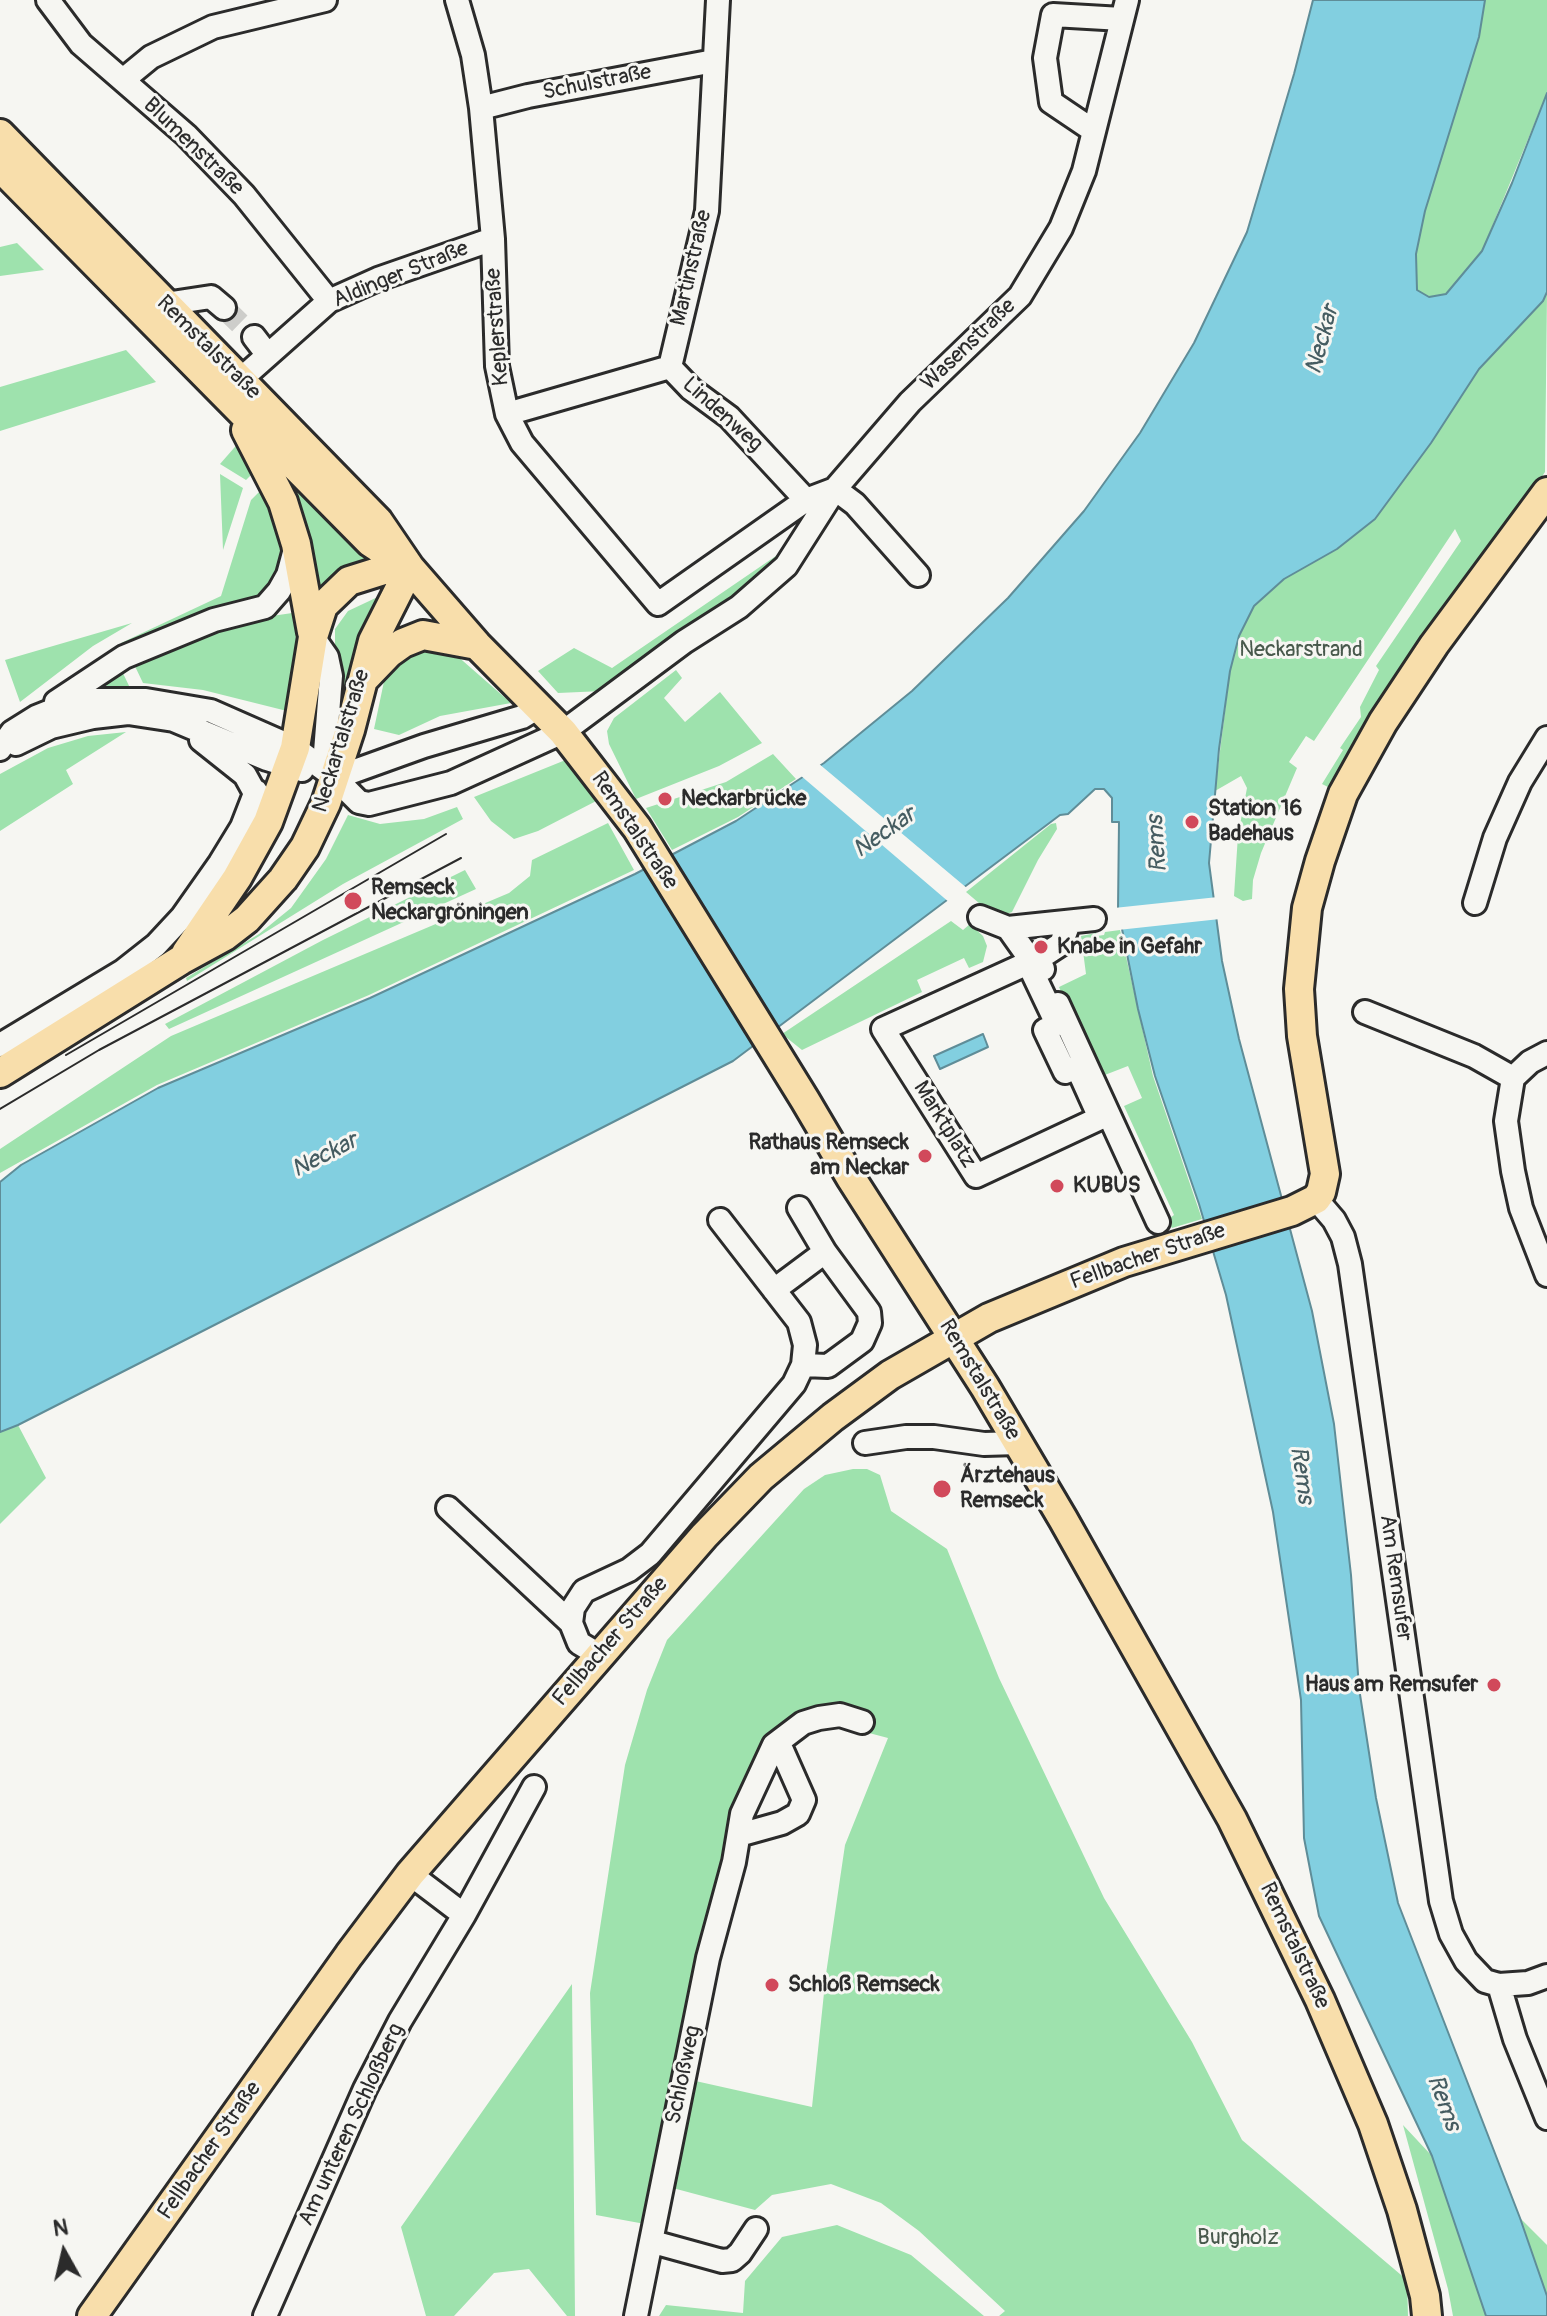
<!DOCTYPE html>
<html>
<head>
<meta charset="utf-8">
<style>
	body { margin:0 }
	#map { position:relative; width:1547px; height:2316px; overflow:hidden; background:#f6f6f2; font-family:Pangolin,sans-serif }
	canvas { display:block }
	.north { position:absolute; left:24px; top:2212px; width:80px; height:80px; -webkit-text-stroke:6px #f6f6f2; paint-order:stroke; rotate:352deg; font-size:22px; font-weight:700; line-height:32px; text-align:center; color:#2b2b2b }
	.north::after { content:''; display:block; margin:auto; width:28px; height:36px; background:#2b2b2b; clip-path:polygon(50% 0,100% 100%,50% 72%,0 100%) }
</style>
</head>
<body>
<div id="map">
<canvas width="1547" height="2316"></canvas>
<div class="north">N</div>
</div>
<script>
const c = document.querySelector('canvas').getContext('2d');
c.lineJoin = 'round';
function fill(path, color) {
  c.fillStyle = color;
  c.fill(path, 'evenodd');
}
function shape(rows) {
  const path = new Path2D();
  for (const r of rows) {
    path.moveTo(r[0], r[1]);
    for (let i = 2; i < r.length; i += 2) path.lineTo(r[i], r[i + 1]);
  }
  return path;
}
function strokePath(path, color, width, dash) {
  c.strokeStyle = color;
  c.lineWidth = width;
  c.lineCap = dash ? 'butt' : 'round';
  c.setLineDash(dash || []);
  c.stroke(path);
}
function label(font, color, halo, rows, align = 'center') {
  c.font = font + ' Pangolin,sans-serif';
  c.lineWidth = 6;
  c.setLineDash([]);
  c.textBaseline = 'middle';
  c.strokeStyle = halo;
  c.fillStyle = color;
  for (const [text, x, y, turn = 0] of rows) {
    c.save();
    c.translate(x, y);
    c.rotate((+turn || 0) * Math.PI / 180);
    c.textAlign = isNaN(turn) ? turn : align;
    if (halo) c.strokeText(text, 0, 0);
    c.fillText(text, 0, 0);
    c.restore();
  }
}
fill(shape([
	[1485,0,1547,0,1547,93,1482,251,1446,294,1429,297,1417,290,1416,254,1425,211,1479,37],
	[17,243,44,270,0,276,0,247],
	[1547,292,1545,472,1514,519,1396,679,1330,788,1322,784,1343,750,1340,748,1361,717,1360,707,1379,670,1376,666,1461,541,1455,529,1314,741,1306,736,1289,762,1297,768,1261,853,1253,880,1252,899,1243,901,1234,896,1238,835,1247,788,1241,776,1215,791,1230,671,1239,637,1254,606,1284,579,1337,549,1375,519,1431,443,1479,369,1543,301],
	[126,350,156,382,0,431,0,387],
	[241,440,255,471,246,480,220,464],
	[276,453,373,561,317,594],
	[220,474,243,488,223,550],
	[264,487,286,557,264,603,125,652,121,643,221,596,251,500],
	[789,547,763,576,603,691,558,693,538,671,574,648,612,668],
	[382,595,341,722,335,723,335,629,348,611],
	[299,612,300,649,295,713,203,690,143,683,132,660,168,643,265,617],
	[132,623,93,646,20,702,5,660],
	[410,649,438,649,455,654,511,703,440,716,399,735,374,729,386,672],
	[120,667,131,690,109,692,104,680],
	[676,670,682,678,664,698,685,722,720,692,762,743,719,766,636,799,609,744,607,731,614,718],
	[126,732,66,770,73,784,0,831,0,774,48,748,88,736],
	[773,754,796,779,738,817,672,850,646,808,726,782],
	[568,759,602,798,538,831,514,839,491,821,474,797],
	[457,807,463,819,343,884,187,981,186,978,259,934,291,908,326,859,348,815,380,824,424,819],
	[608,823,634,870,369,995,157,1085,0,1173,0,1149,171,1036,509,893,530,876,532,860],
	[1056,823,1057,829,1038,860,1012,912,1004,915,993,915,966,892,1051,824],
	[465,870,476,889,169,1029,165,1024,323,940],
	[951,921,963,930,970,924,983,936,987,946,983,962,969,968,964,958,917,980,922,992,802,1050,782,1034],
	[1120,930,1153,1076,1202,1219,1172,1228,1167,1220,1174,1215,1124,1106,1142,1098,1128,1066,1097,1078,1059,987,1086,974,1081,936,1096,933,1097,936,1104,935,1105,932],
	[18,1425,46,1478,0,1524,0,1432],
	[853,1469,867,1469,880,1475,891,1511,947,1549,999,1678,1104,1898,1192,2042,1242,2140,1407,2280,1408,2316,999,2316,1005,2311,919,2231,881,2203,831,2184,772,2195,755,2210,654,2183,645,2224,596,2215,590,1993,625,1765,647,1690,667,1640,804,1489,825,1475],
	[835,1724,888,1738,845,1845,826,1974,812,2107,691,2080,747,1824,785,1744],
	[572,1984,575,2316,567,2316,529,2269,494,2273,454,2316,426,2316,401,2227],
	[1403,2125,1432,2156,1486,2316,1453,2316,1448,2289],
	[1520,2218,1547,2245,1547,2296],
	[837,2225,911,2255,984,2316,659,2316,666,2305,743,2313,745,2281,782,2237]
]), '#9ee2ad');
const water = shape([
	[1313,0,1485,0,1479,37,1425,211,1416,254,1417,290,1429,297,1446,294,1482,251,1512,183,1547,93,1547,292,1543,301,1479,369,1431,443,1375,519,1337,549,1284,579,1254,606,1239,636,1230,671,1219,749,1209,863,1222,961,1239,1039,1312,1311,1334,1424,1351,1575,1359,1688,1376,1798,1398,1903,1520,2218,1547,2296,1547,2316,1486,2316,1432,2156,1319,1916,1304,1838,1301,1700,1273,1512,1226,1295,1199,1204,1155,1076,1138,1009,1118,909,1119,822,1112,822,1112,798,1104,789,1095,789,1068,814,1060,815,733,1061,18,1425,0,1432,0,1182,21,1165,158,1088,370,998,635,874,736,821,824,763,912,691,1008,598,1084,511,1140,433,1194,343,1247,232,1294,74,1313,0],
	[983,1034,988,1047,940,1069,934,1056,983,1034]
]);
fill(water, '#82cfe0');
strokePath(water, '#5f8d98', 2);
fill(shape([
	[818,763,968,889,950,903,800,775],
	[1218,897,1220,919,1118,930,1114,908]
]), '#f6f6f2');
strokePath(shape([
	[224,308,254,337]
]), '#cdcdca', 22, [22, 11]);
const minor = shape([
	[48,0,81,44,186,135,244,195,329,301],
	[457,0,473,55,481,108,493,239,497,366,507,414,522,443,658,604,806,500,835,489],
	[123,80,151,57,213,27,325,0],
	[481,108,528,96,714,61],
	[1094,131,1051,102,1045,58,1053,15,1122,19],
	[165,304,211,297,224,308],
	[254,337,267,354],
	[670,367,707,211,718,0],
	[670,367,691,389,729,417,806,500],
	[240,380,329,301,378,279,493,239],
	[507,414,670,367],
	[835,489,855,504,918,575],
	[313,637,327,657,331,676,325,752,335,778,359,802,369,804,451,783,563,732,684,642,739,607,786,566,835,489,910,402,1020,296,1061,228,1084,171,1127,0],
	[56,702,124,657,214,620,265,607,279,591,288,575,295,549],
	[201,740,245,775,261,804],
	[16,744,51,727,93,717,128,713,174,720,267,759,302,770],
	[0,749,12,732,36,717,66,705,89,700,146,700,211,711,295,748,334,777],
	[335,778,424,746,522,717,540,706],
	[1475,903,1495,838,1520,782,1547,738],
	[980,917,1008,928,1094,919],
	[1008,928,1025,952,1038,959,1043,969],
	[1038,959,1061,944,1069,923],
	[1028,963,1057,1024,1045,1030,1065,1072,1077,1067,1100,1118,976,1176,883,1029,1028,963],
	[1058,1004,1158,1222],
	[1365,1012,1474,1056,1513,1078],
	[0,1045,123,971,156,945,182,917,220,863,242,827,256,791],
	[1513,1078,1506,1121,1513,1171,1521,1208,1547,1275],
	[1513,1078,1530,1062,1547,1053],
	[1316,1199,1334,1220,1343,1237,1350,1264,1441,1901,1451,1934,1466,1961,1485,1981,1499,1985,1528,1983,1547,1976],
	[799,1208,825,1252],
	[774,1290,825,1252,869,1312,870,1323,862,1341,828,1366,803,1365],
	[865,1443,906,1437,934,1437,984,1444,1018,1443],
	[448,1508,571,1623],
	[599,1655,579,1643,571,1623,573,1608,584,1591,629,1570,650,1554,794,1384,803,1365,805,1345,799,1322,720,1220],
	[739,1835,782,1823,798,1814,804,1800,781,1748,774,1745],
	[410,1874,464,1915],
	[1499,1985,1515,2039,1547,2118],
	[653,2242,722,2261,732,2260,740,2253,756,2229],
	[265,2316,365,2089,400,2021,464,1915,534,1787],
	[636,2316,708,1958,734,1862,742,1814,774,1745,803,1723,819,1718,840,1715,862,1722]
]);
const major = shape([
	[0,134,378,521,410,568,477,645,563,732,637,828,805,1100,851,1178,985,1387,1063,1519,1232,1819,1320,2000,1373,2124,1402,2210,1425,2296,1427,2316],
	[0,167,370,542,399,561],
	[246,430,283,502,296,544,312,632],
	[364,679,389,653,403,643,423,635,477,645],
	[186,953,237,878,268,822,295,748,313,637,323,606,349,581,384,570,410,568],
	[0,1073,181,960,225,936,247,919,283,879,305,847,326,803,350,730,373,641,410,568],
	[92,2316,349,1955,410,1874,704,1536,761,1477,833,1417,890,1375,989,1318,1124,1262,1292,1211,1316,1199,1321,1192,1325,1174,1302,1036,1299,989,1307,908,1320,861,1343,794,1383,722,1434,645,1547,492]
]);
strokePath(minor, '#2b2b2b', 28);
strokePath(major, '#2b2b2b', 34);
strokePath(minor, '#f6f6f2', 22);
strokePath(major, '#f8deab', 28);
strokePath(shape([
	[66,1055,446,834],
	[0,1109,99,1050,461,858]
]), '#2b2b2b', 2);
for (const [x, y, r, color] of [
	[665,799,8,"#d1495b"],
	[1192,822,8,"#d1495b"],
	[353,901,10,"#d1495b"],
	[1041,947,8,"#d1495b"],
	[925,1156,8,"#d1495b"],
	[1057,1186,8,"#d1495b"],
	[942,1489,10,"#d1495b"],
	[1494,1685,8,"#d1495b"],
	[772,1985,8,"#d1495b"]
]) {
  const dot = new Path2D();
  dot.arc(x, y, r, 0, 2 * Math.PI);
  c.fillStyle = color;
  c.fill(dot);
  strokePath(dot, '#f6f6f2', 3);
}
label('22px', '#2b2b2b', '#f6f6f2', [
	["Schulstraße",597,83,-11],
	["Blumenstraße",193,147,44],
	["Martinstraße",692,268,-77],
	["Aldinger Straße",401,275,-22],
	["Keplerstraße",498,327,-94],
	["Wasenstraße",969,345,-44],
	["Remstalstraße",208,348,45],
	["Lindenweg",722,415,42],
	["Neckartalstraße",342,741,-73],
	["Remstalstraße",634,831,56],
	["Marktplatz",944,1125,58],
	["Fellbacher Straße",1148,1257,-19],
	["Remstalstraße",979,1380,59],
	["Am Remsufer",1395,1578,82],
	["Fellbacher Straße",611,1642,-49],
	["Remstalstraße",1294,1946,65],
	["Schloßweg",684,2075,-78],
	["Am unteren Schloßberg",352,2125,-65],
	["Fellbacher Straße",210,2151,-55]
]);
label('22px', '#48594c', '#f6f6f2', [
	["Neckarstrand",1301,650],
	["Burgholz",1238,2238]
]);
label('bold 22px', '#2b2b2b', '#f6f6f2', [
	["Neckarbrücke",681,799],
	["Station 16",1208,809],
	["Badehaus",1208,834],
	["Remseck",371,888],
	["Neckargröningen",371,913],
	["Knabe in Gefahr",1057,947],
	["Rathaus Remseck",909,1143,"right"],
	["am Neckar",909,1168,"right"],
	["KUBUS",1073,1186],
	["Ärztehaus",960,1476],
	["Remseck",960,1501],
	["Haus am Remsufer",1478,1685,"right"],
	["Schloß Remseck",788,1985]
], 'left');
label('italic 24px', '#455c61', '#f6f6f2', [
	["Neckar",1323,340,-75],
	["Neckar",885,833,-35],
	["Rems",1158,844,-94],
	["Neckar",325,1156,-27],
	["Rems",1301,1475,82],
	["Rems",1443,2103,70]
]);
</script>
</body>
</html>
